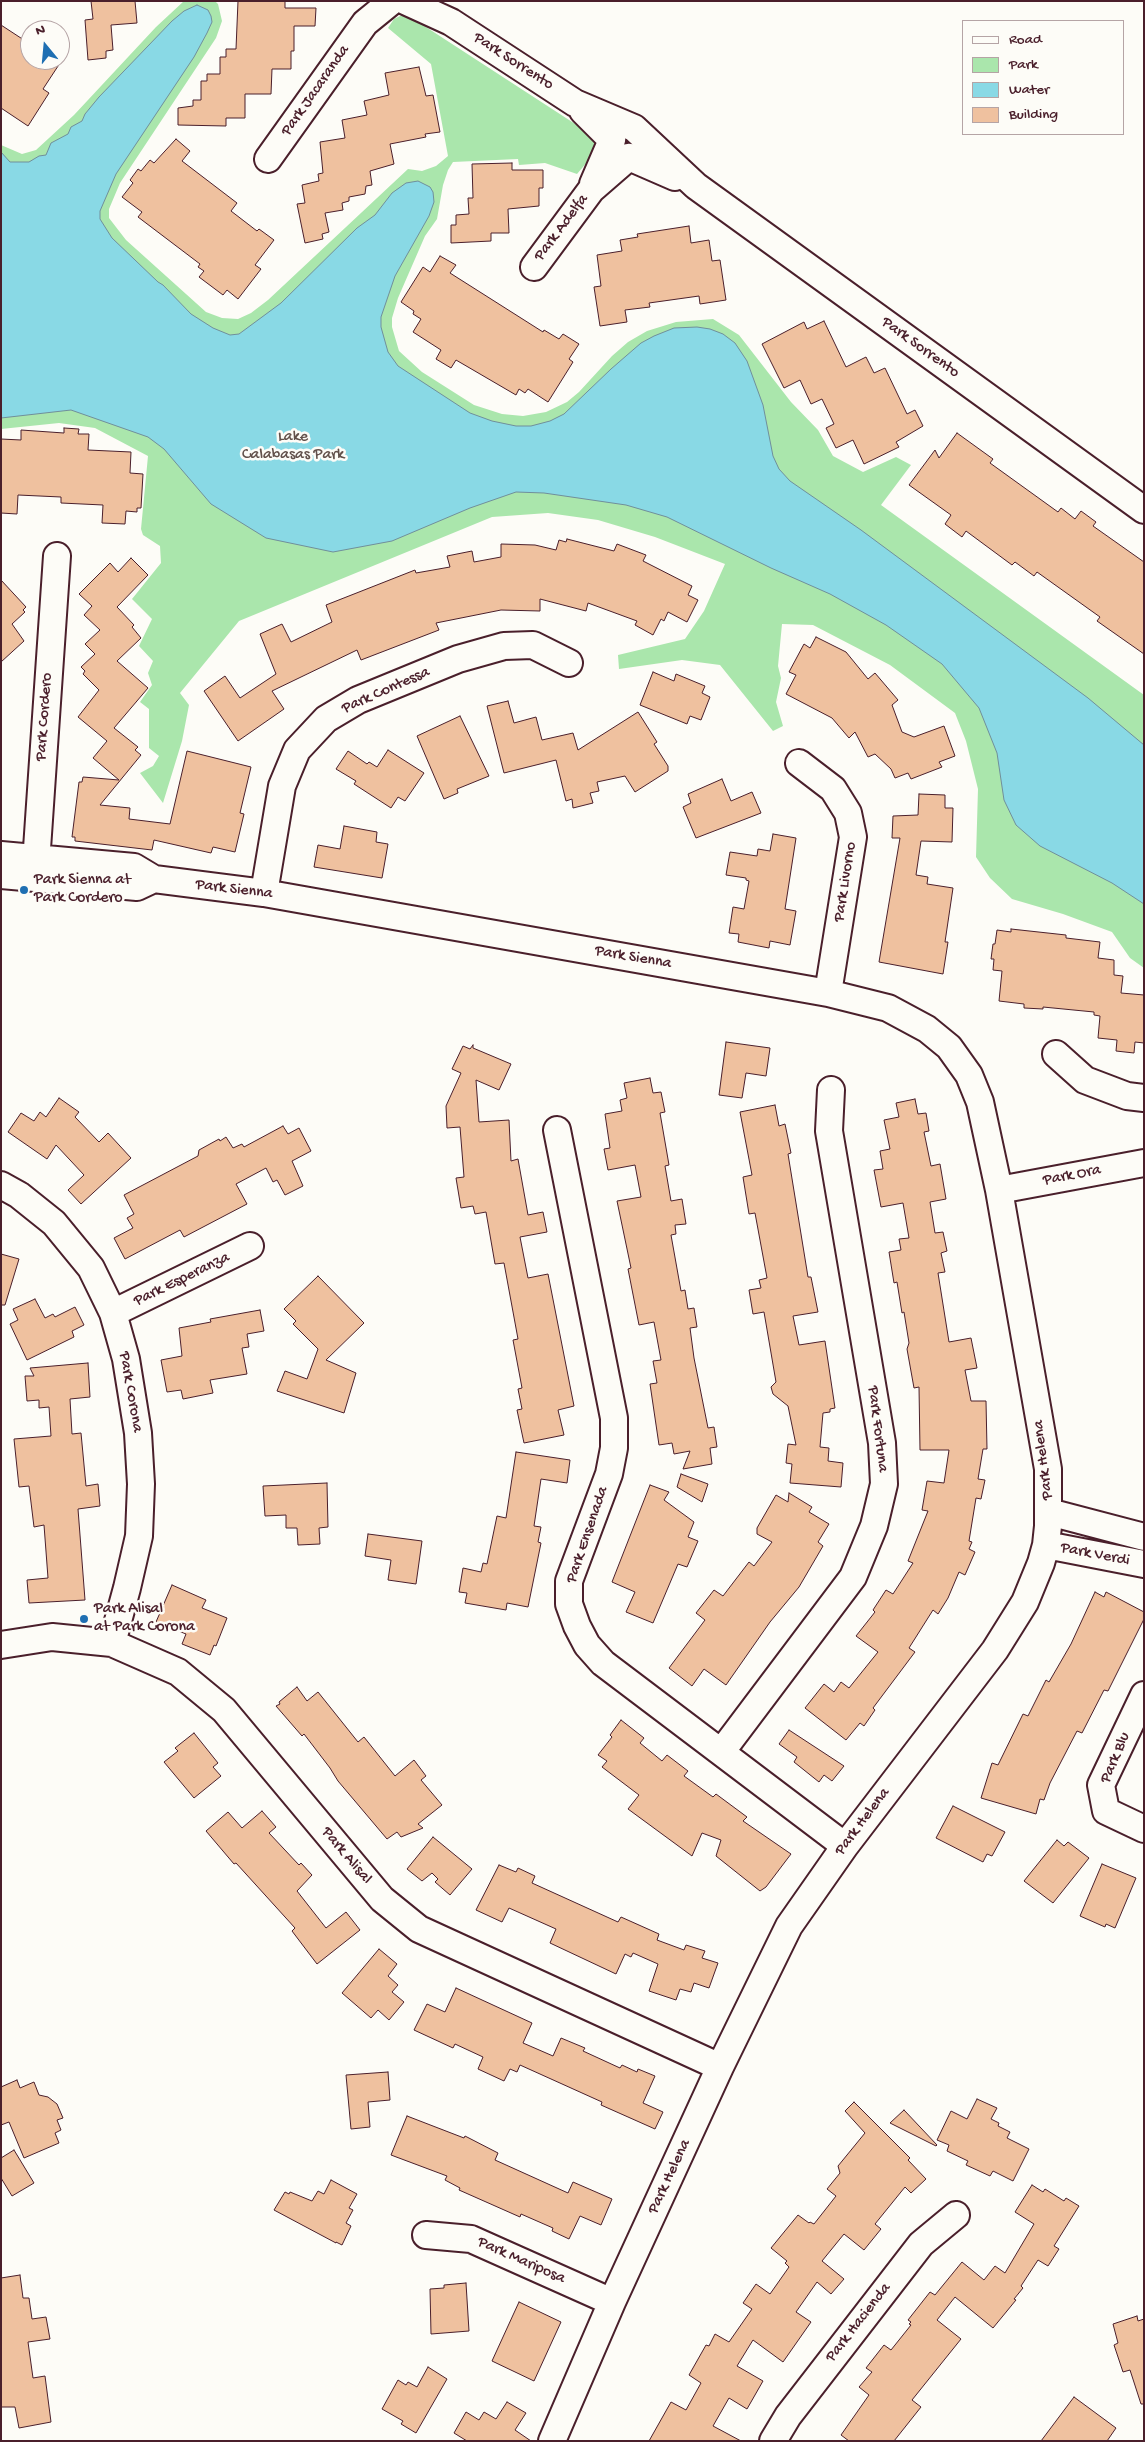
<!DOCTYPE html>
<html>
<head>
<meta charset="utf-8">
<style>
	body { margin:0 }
	#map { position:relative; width:1145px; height:2442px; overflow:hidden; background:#fdfcf7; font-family:"Gochi Hand",sans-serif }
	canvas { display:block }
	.frame { position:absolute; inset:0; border:2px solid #4a1f2b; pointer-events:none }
	.legend { position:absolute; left:962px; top:20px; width:162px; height:115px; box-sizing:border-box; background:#fdfcf7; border:1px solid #b5a4a5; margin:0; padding:6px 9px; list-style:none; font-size:15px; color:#4a1f2b }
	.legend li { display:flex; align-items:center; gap:10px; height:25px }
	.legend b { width:25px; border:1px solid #b5a4a5 }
	.north { position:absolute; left:20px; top:20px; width:50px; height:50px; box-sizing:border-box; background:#fdfcf7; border:1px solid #b5a4a5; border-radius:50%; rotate:343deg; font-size:14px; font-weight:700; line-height:20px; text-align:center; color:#4a1f2b }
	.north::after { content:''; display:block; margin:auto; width:18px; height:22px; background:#1f6fb2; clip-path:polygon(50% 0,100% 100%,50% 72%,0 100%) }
</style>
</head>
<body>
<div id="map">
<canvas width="1145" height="2442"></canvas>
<div class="frame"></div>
<ul class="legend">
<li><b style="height:6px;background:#fdfcf7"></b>Road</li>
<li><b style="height:14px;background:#aae6ac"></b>Park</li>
<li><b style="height:14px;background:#89d9e5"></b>Water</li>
<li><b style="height:14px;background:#efc19f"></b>Building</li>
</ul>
<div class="north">N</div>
</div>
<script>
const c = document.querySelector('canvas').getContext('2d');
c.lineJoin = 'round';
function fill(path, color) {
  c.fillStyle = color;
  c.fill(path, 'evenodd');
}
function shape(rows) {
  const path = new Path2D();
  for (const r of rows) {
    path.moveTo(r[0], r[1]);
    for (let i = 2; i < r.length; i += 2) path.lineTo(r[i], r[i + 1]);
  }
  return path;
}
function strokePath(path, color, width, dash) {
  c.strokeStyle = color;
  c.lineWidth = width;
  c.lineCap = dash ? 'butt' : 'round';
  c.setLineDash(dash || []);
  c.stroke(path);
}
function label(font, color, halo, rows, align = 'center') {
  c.font = font + ' "Gochi Hand",sans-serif';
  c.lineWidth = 5;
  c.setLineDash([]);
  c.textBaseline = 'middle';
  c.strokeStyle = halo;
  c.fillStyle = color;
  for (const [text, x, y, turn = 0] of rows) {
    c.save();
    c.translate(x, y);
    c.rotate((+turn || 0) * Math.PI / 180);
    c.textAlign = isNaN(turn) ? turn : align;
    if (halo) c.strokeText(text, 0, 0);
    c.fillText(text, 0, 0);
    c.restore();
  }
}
fill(shape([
	[184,1,215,1,218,4,222,21,216,38,120,183,109,209,109,218,126,240,206,312,222,318,238,319,251,313,268,300,408,169,422,171,436,166,448,156,431,64,388,28,394,19,400,16,409,16,586,131,594,142,594,154,577,174,545,163,519,165,518,159,453,162,448,170,443,185,437,219,425,236,398,298,392,318,392,327,399,351,422,372,474,405,502,414,523,416,546,412,567,402,579,392,612,356,628,342,647,331,676,322,713,319,739,335,791,402,818,430,833,456,863,472,896,457,911,465,881,505,1144,695,1144,968,1130,958,1112,932,1063,914,1012,899,990,878,976,857,978,789,966,741,955,713,890,665,813,625,782,624,778,666,781,678,776,702,783,726,773,731,720,665,682,660,619,669,618,655,685,639,704,611,725,564,655,537,598,520,548,513,492,517,239,621,180,693,189,705,182,741,163,803,140,773,153,766,159,756,149,748,149,709,140,702,152,685,148,673,153,661,139,646,152,619,132,599,161,563,160,546,143,535,141,529,148,456,95,428,59,423,1,429,1,145,22,154,36,150,74,115,156,27]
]), '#aae6ac');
const water = shape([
	[197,5,208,10,211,16,212,22,207,33,194,57,116,174,100,211,100,219,112,238,158,282,163,285,191,314,213,328,230,335,239,334,281,303,357,228,375,215,392,193,406,183,418,181,430,187,433,192,434,202,429,216,395,276,381,317,381,327,388,352,398,366,470,413,492,421,516,426,531,426,550,421,564,414,611,369,641,343,654,336,674,328,697,327,710,329,723,334,735,343,747,361,763,405,773,456,779,469,790,481,861,530,1088,698,1144,745,1144,904,1112,883,1040,846,1016,825,1004,800,997,753,979,708,942,664,886,625,830,594,771,568,667,517,626,505,544,493,516,492,470,508,392,541,333,552,266,538,211,504,164,449,148,437,71,410,1,418,1,152,10,162,29,162,39,156,46,155,51,143,68,134,71,127,82,121,85,114,99,97,172,21,184,11,197,5]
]);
fill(water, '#89d9e5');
strokePath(water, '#708f9b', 1);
const building = shape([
	[91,1,135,1,137,23,111,25,113,50,106,51,106,58,88,60,85,20,93,19,91,1],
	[238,1,285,1,285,8,316,8,315,26,294,26,294,51,291,51,291,69,272,69,271,94,245,94,245,118,226,118,226,126,178,125,178,108,193,106,193,100,201,100,201,81,207,81,207,74,220,74,220,57,226,57,226,49,236,49,238,1],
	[1,25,30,44,30,60,62,60,43,89,49,93,28,126,1,108,1,25],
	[419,67,426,96,433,95,440,132,425,134,426,137,390,144,394,164,370,171,372,185,366,186,365,194,349,197,349,201,342,203,343,210,325,213,329,232,322,234,323,239,305,243,297,204,305,203,302,185,319,181,318,174,323,173,320,142,345,138,342,120,367,115,364,101,389,95,385,73,419,67],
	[176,139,190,151,182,161,237,203,231,211,257,231,259,229,274,240,255,265,261,269,238,299,227,290,223,295,199,277,204,271,198,267,200,264,138,217,142,212,122,197,133,183,130,180,138,169,141,171,150,160,154,163,176,139],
	[512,163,512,170,543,170,543,188,539,188,539,206,508,209,509,233,491,233,491,241,451,243,451,225,456,225,456,215,469,214,468,198,473,198,472,164,512,163],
	[689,226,691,243,709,240,712,261,720,260,726,300,700,304,699,296,649,303,650,307,625,310,627,322,600,326,594,287,601,286,597,255,622,251,620,240,638,237,637,234,689,226],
	[440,256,456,265,450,273,543,332,544,330,559,339,563,334,579,344,569,359,573,362,548,402,528,389,525,393,519,389,516,395,456,360,451,368,436,359,441,350,413,332,421,319,413,314,414,311,401,302,423,267,430,272,440,256],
	[824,321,846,367,866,357,874,373,885,368,907,414,915,410,923,426,896,442,899,447,864,464,853,440,836,448,826,428,834,424,822,399,811,404,800,380,784,388,762,344,804,322,807,329,824,321],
	[64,428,79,429,78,434,89,434,88,450,131,452,130,473,143,474,141,508,137,508,137,512,126,511,125,524,102,523,103,505,61,503,61,497,18,495,17,514,1,513,1,439,21,440,21,430,64,433,64,428],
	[957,433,993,459,990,463,1058,512,1061,508,1075,519,1081,511,1096,522,1093,526,1144,562,1144,654,1097,621,1100,617,1037,572,1034,576,1015,562,1012,565,966,531,962,537,945,524,951,515,909,485,935,450,939,458,957,433],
	[567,539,614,551,617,544,646,555,643,561,692,586,688,595,698,600,687,622,668,612,664,621,661,619,653,635,635,625,637,621,588,603,586,611,540,599,540,611,501,610,436,623,439,630,361,660,357,650,272,691,284,709,238,741,204,691,225,676,240,698,276,674,260,634,282,624,291,642,332,622,326,605,415,570,416,573,450,567,447,556,472,551,474,562,501,557,501,544,535,545,556,550,559,540,566,542,567,539],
	[131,558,148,575,117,607,134,625,132,627,141,638,117,661,148,688,114,728,138,747,135,750,141,755,100,805,130,808,129,819,170,824,187,751,251,767,240,813,244,814,235,852,213,847,211,853,154,840,152,850,75,841,75,837,72,837,79,782,82,782,83,777,119,780,93,758,107,741,78,717,99,690,83,674,85,671,81,667,95,654,85,644,100,630,84,615,92,606,79,594,110,563,118,572,131,558],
	[1,580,26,607,23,610,25,612,12,624,24,641,1,662,1,580],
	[816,637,846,652,868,679,875,673,898,700,892,705,902,732,914,737,944,726,955,756,939,762,942,767,911,779,908,773,895,778,891,769,875,754,868,757,855,732,849,738,832,718,786,694,796,675,789,672,804,644,810,648,816,637],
	[653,672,674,681,676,674,705,686,702,693,710,697,701,720,690,716,687,724,640,705,653,672],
	[508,701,514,723,536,717,542,740,573,733,578,750,638,712,657,742,654,744,668,766,668,771,635,792,625,776,597,782,599,791,590,793,593,803,573,808,572,799,566,801,556,760,504,773,487,706,508,701],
	[460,716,489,776,457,789,458,793,444,799,417,736,460,716],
	[388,750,424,773,405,801,398,797,391,808,354,784,356,781,336,769,348,751,367,764,369,762,377,767,388,750],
	[722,779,731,801,752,792,761,813,696,838,683,807,691,803,688,794,722,779],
	[919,794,945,795,945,808,953,808,952,842,921,841,916,875,928,877,927,884,953,888,945,942,948,942,943,974,879,962,900,838,892,838,893,816,918,815,919,794],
	[344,826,377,832,376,842,388,844,382,878,314,867,318,845,340,849,344,826],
	[773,834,796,838,785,909,796,911,790,945,770,941,769,948,738,942,739,934,729,933,733,907,744,909,749,881,746,880,746,878,726,875,730,852,757,856,758,849,770,851,773,834],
	[1011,929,1066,935,1066,938,1100,942,1098,958,1114,960,1114,975,1123,976,1121,993,1144,995,1144,1043,1135,1042,1134,1053,1116,1051,1117,1040,1098,1038,1100,1016,1094,1015,1094,1012,1043,1007,1043,1009,1024,1008,1024,1004,999,1001,1002,971,993,970,994,959,991,959,993,944,995,944,997,930,1011,932,1011,929],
	[726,1042,770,1048,766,1076,746,1073,742,1098,719,1095,726,1042],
	[473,1045,473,1048,511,1064,499,1090,476,1080,479,1122,509,1120,511,1161,518,1159,528,1215,543,1212,547,1232,520,1237,528,1278,548,1274,574,1406,558,1410,564,1435,524,1443,517,1410,522,1409,518,1389,522,1388,513,1340,518,1339,504,1263,495,1264,486,1212,475,1214,473,1206,461,1208,456,1178,464,1177,460,1127,447,1128,446,1106,461,1073,452,1069,463,1046,470,1049,473,1045],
	[650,1078,653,1093,661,1092,665,1112,660,1113,669,1165,665,1166,671,1201,682,1199,686,1224,675,1225,676,1234,671,1235,681,1291,685,1290,688,1309,694,1308,697,1327,690,1328,694,1358,708,1428,714,1427,717,1447,710,1448,712,1464,683,1469,690,1451,674,1454,672,1443,659,1445,650,1384,657,1383,653,1361,661,1360,654,1322,639,1325,628,1269,631,1268,617,1201,641,1197,635,1165,608,1170,604,1149,610,1148,605,1114,622,1111,620,1100,627,1098,624,1083,650,1078],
	[59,1098,79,1112,75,1117,99,1142,108,1133,131,1158,81,1204,68,1190,84,1175,56,1145,47,1159,8,1132,21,1113,34,1121,40,1112,46,1117,59,1098],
	[915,1099,918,1114,926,1113,929,1131,924,1132,931,1166,940,1164,946,1199,930,1202,935,1233,943,1232,947,1251,941,1253,945,1272,938,1273,949,1342,971,1338,977,1368,965,1370,971,1401,986,1401,987,1449,983,1449,978,1479,985,1480,981,1499,976,1498,969,1541,972,1542,969,1549,975,1552,965,1575,959,1572,948,1598,938,1614,933,1610,909,1648,915,1652,873,1708,875,1710,864,1726,860,1723,846,1740,805,1708,824,1684,834,1692,841,1682,849,1688,878,1652,856,1636,875,1612,873,1610,886,1590,893,1594,913,1563,908,1561,928,1511,922,1510,927,1481,944,1483,949,1450,920,1450,919,1387,914,1388,907,1349,909,1343,904,1312,902,1313,897,1282,894,1283,889,1252,901,1250,899,1239,909,1238,903,1203,881,1207,874,1170,883,1169,880,1151,890,1149,884,1120,899,1117,896,1103,915,1099],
	[775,1105,779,1126,785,1124,791,1153,788,1154,808,1277,811,1277,818,1312,793,1316,799,1345,825,1341,835,1408,830,1409,830,1412,823,1413,820,1447,829,1448,828,1461,843,1463,841,1487,790,1483,792,1464,786,1463,788,1444,796,1445,788,1406,773,1394,771,1387,776,1382,764,1312,753,1314,749,1290,761,1288,759,1280,767,1278,755,1213,749,1214,743,1177,752,1175,740,1112,775,1105],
	[283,1126,288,1134,299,1128,311,1151,292,1161,303,1186,285,1195,277,1180,273,1182,266,1168,236,1184,247,1204,184,1237,180,1230,125,1259,114,1238,133,1228,127,1218,134,1214,124,1195,198,1156,199,1150,219,1139,220,1141,226,1137,233,1148,242,1144,244,1147,283,1126],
	[1,1254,19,1259,5,1305,1,1305,1,1254],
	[318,1276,364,1323,326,1360,356,1373,344,1413,277,1391,285,1371,307,1379,318,1349,293,1324,296,1321,284,1309,318,1276],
	[35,1299,45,1318,53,1314,55,1317,75,1307,84,1325,72,1331,74,1337,27,1360,10,1324,18,1320,13,1309,35,1299],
	[260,1310,264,1331,247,1334,249,1347,242,1348,247,1374,210,1380,213,1393,183,1399,181,1390,167,1392,161,1360,182,1356,179,1328,211,1322,210,1319,260,1310],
	[88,1363,90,1397,70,1399,72,1434,81,1433,86,1486,98,1484,100,1506,78,1509,85,1600,29,1603,27,1580,48,1578,44,1525,34,1527,29,1486,19,1487,14,1439,51,1436,49,1407,39,1408,39,1400,27,1401,25,1376,34,1376,30,1368,88,1363],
	[516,1452,570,1460,567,1483,541,1479,534,1526,541,1527,538,1542,541,1543,528,1607,507,1603,506,1610,465,1603,467,1593,459,1592,463,1568,481,1572,483,1563,487,1564,497,1516,506,1518,516,1452],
	[681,1474,708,1484,702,1502,677,1487,681,1474],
	[327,1483,328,1527,319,1528,320,1544,298,1545,297,1528,286,1528,286,1515,265,1516,263,1486,327,1483],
	[650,1485,669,1492,664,1500,694,1522,688,1537,698,1541,687,1567,678,1564,653,1623,626,1612,635,1592,612,1582,650,1485],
	[789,1493,812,1507,809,1512,829,1524,818,1542,823,1546,799,1587,770,1622,726,1685,704,1669,692,1686,669,1668,705,1620,696,1613,714,1590,723,1596,749,1562,754,1566,772,1542,757,1534,757,1528,776,1495,788,1502,789,1493],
	[368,1534,422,1541,416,1584,388,1580,391,1560,365,1556,368,1534],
	[172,1585,206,1600,202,1608,227,1618,216,1646,214,1645,210,1655,182,1644,186,1634,156,1622,172,1585],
	[1095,1592,1104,1597,1106,1592,1144,1612,1144,1619,1108,1691,1104,1690,1082,1733,1077,1731,1050,1783,1044,1800,1040,1799,1036,1814,981,1798,992,1763,998,1765,1023,1714,1028,1716,1046,1680,1049,1682,1071,1644,1095,1592],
	[297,1687,307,1701,318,1692,358,1742,364,1737,395,1776,414,1760,426,1776,421,1780,442,1805,418,1824,423,1828,401,1837,397,1832,387,1839,338,1781,330,1768,304,1734,302,1736,276,1706,280,1704,279,1702,297,1687],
	[621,1720,644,1738,640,1743,662,1761,667,1755,688,1771,684,1776,713,1797,716,1794,747,1817,743,1821,791,1854,766,1887,760,1891,716,1856,721,1840,702,1833,692,1856,628,1809,639,1795,602,1767,607,1761,598,1755,612,1737,610,1735,621,1720],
	[789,1730,844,1766,832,1781,824,1775,819,1782,794,1762,797,1757,779,1744,789,1730],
	[194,1733,218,1763,213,1767,221,1776,194,1798,164,1762,178,1751,175,1748,194,1733],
	[953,1806,1005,1832,992,1856,987,1854,983,1862,936,1838,953,1806],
	[262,1811,276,1827,269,1833,299,1865,301,1863,312,1875,297,1891,326,1928,346,1912,360,1930,317,1964,292,1931,295,1928,236,1863,234,1864,206,1831,228,1812,242,1828,262,1811],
	[433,1837,472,1869,450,1895,435,1882,438,1879,432,1873,422,1881,407,1869,433,1837],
	[1057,1840,1064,1846,1068,1842,1089,1858,1053,1903,1024,1881,1057,1840],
	[1102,1864,1136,1878,1115,1928,1106,1924,1105,1927,1080,1916,1102,1864],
	[499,1865,516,1872,518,1868,535,1876,532,1883,618,1922,621,1917,659,1934,657,1940,684,1950,686,1945,705,1951,702,1958,718,1963,709,1988,694,1983,691,1992,680,1989,676,2000,649,1991,658,1964,633,1953,631,1957,625,1954,616,1974,550,1943,556,1929,509,1908,502,1922,476,1910,499,1865],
	[379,1949,397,1964,388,1976,398,1985,392,1992,404,2002,389,2020,378,2010,371,2018,342,1993,379,1949],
	[456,1988,532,2023,523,2043,553,2056,561,2038,585,2048,583,2051,620,2068,622,2065,637,2072,638,2069,655,2076,643,2103,663,2112,655,2129,601,2105,602,2102,520,2065,517,2072,510,2069,504,2081,478,2069,483,2057,455,2044,453,2048,414,2030,427,2004,445,2012,456,1988],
	[388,2072,390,2100,368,2102,370,2127,351,2129,346,2075,388,2072],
	[17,2080,20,2088,34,2082,39,2095,48,2097,57,2104,63,2118,57,2120,61,2130,55,2133,59,2143,24,2158,9,2122,1,2125,1,2087,17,2080],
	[977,2099,997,2108,991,2119,999,2123,998,2126,1010,2132,1007,2138,1029,2149,1013,2181,993,2171,990,2176,966,2165,968,2161,947,2151,949,2145,937,2140,951,2111,967,2119,977,2099],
	[854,2102,910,2158,908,2160,926,2179,911,2193,905,2187,875,2224,881,2229,864,2250,844,2234,822,2261,844,2279,831,2294,817,2282,796,2312,811,2322,783,2362,753,2340,737,2366,763,2381,747,2409,729,2398,713,2426,741,2441,649,2441,671,2402,686,2410,701,2383,689,2375,706,2345,709,2346,715,2334,729,2342,752,2309,743,2303,756,2284,770,2294,789,2267,785,2263,787,2261,771,2248,798,2215,809,2223,810,2222,814,2224,836,2196,827,2189,840,2173,838,2166,865,2133,845,2111,854,2102],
	[904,2110,937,2145,936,2146,890,2123,904,2110],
	[407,2116,464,2138,465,2136,498,2153,495,2160,568,2193,573,2182,612,2199,601,2225,580,2216,569,2239,552,2231,553,2228,521,2214,520,2217,459,2190,460,2188,445,2180,447,2176,391,2155,407,2116],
	[14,2150,34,2183,12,2196,1,2178,1,2158,14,2150],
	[331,2180,357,2194,349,2208,353,2210,346,2223,351,2226,342,2245,336,2242,336,2243,274,2210,285,2192,289,2194,290,2192,312,2201,318,2191,324,2194,331,2180],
	[1032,2185,1043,2192,1045,2189,1064,2201,1066,2198,1079,2206,1054,2246,1059,2249,1048,2266,1038,2260,1021,2286,1023,2288,1014,2299,1016,2300,993,2328,955,2297,937,2320,961,2339,912,2400,921,2407,894,2441,849,2441,841,2435,869,2395,859,2387,872,2372,866,2368,884,2345,891,2350,911,2325,909,2324,911,2322,908,2320,930,2292,935,2295,962,2262,984,2280,995,2266,1005,2273,1034,2224,1015,2212,1032,2185],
	[20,2275,23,2298,29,2298,32,2319,46,2317,50,2339,28,2342,33,2378,45,2376,51,2422,19,2428,15,2407,1,2407,1,2278,20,2275],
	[466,2283,469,2331,431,2334,430,2289,444,2288,444,2285,466,2283],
	[519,2302,561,2322,534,2381,492,2361,519,2302],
	[1137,2316,1138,2321,1144,2319,1144,2404,1141,2404,1130,2370,1123,2372,1114,2345,1118,2343,1113,2324,1137,2316],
	[428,2367,447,2379,416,2433,401,2424,403,2421,382,2409,398,2380,406,2385,408,2382,417,2387,428,2367],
	[1074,2397,1116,2428,1107,2441,1041,2441,1074,2397],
	[507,2402,526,2413,515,2430,531,2441,467,2441,454,2433,466,2412,479,2420,484,2412,496,2419,507,2402]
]);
fill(building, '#efc19f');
strokePath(building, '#4a1f2b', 1);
const minor = shape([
	[405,1,451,22,575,103,634,128,696,186,1144,510],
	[583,111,612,140,593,184],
	[268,159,365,23,392,1],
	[534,267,591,190,629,157,675,177],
	[799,763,833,789,848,813,853,837,828,993],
	[1,855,134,867,154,879,264,893,828,993,888,1008,927,1029,949,1047,969,1075,980,1102,999,1190,1048,1469,1048,1526,1046,1545,1041,1563,1025,1602,995,1650,845,1846,789,1926,720,2067,612,2302,552,2441],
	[1,875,137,887,154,879],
	[35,878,57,556],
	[264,893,282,786,297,750,326,719,358,700,458,659,504,646,533,645,569,663],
	[1056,1054,1085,1080,1127,1096,1144,1098],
	[557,1130,614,1418,614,1448,609,1474,569,1581,569,1604,577,1626,587,1645,603,1663,845,1846],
	[1,1185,19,1195,54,1223,91,1268,113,1313,126,1359,138,1433,141,1484,139,1536,127,1588,112,1643],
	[999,1190,1144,1163],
	[113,1313,250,1246],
	[1049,1512,1144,1537],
	[1046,1545,1144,1564],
	[1,1645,52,1637,112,1643,178,1672,224,1710,382,1899,419,1929,720,2067],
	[1144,1695,1101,1785,1106,1811,1144,1829],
	[722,1751,853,1577,874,1526,884,1484,882,1443,829,1131,831,1090],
	[426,2235,471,2239,612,2302],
	[773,2441,788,2416,921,2244,956,2215]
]);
strokePath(minor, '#4a1f2b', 30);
strokePath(minor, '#fdfcf7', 26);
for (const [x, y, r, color] of [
	[24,890,5,"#1f6fb2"],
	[84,1619,5,"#1f6fb2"]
]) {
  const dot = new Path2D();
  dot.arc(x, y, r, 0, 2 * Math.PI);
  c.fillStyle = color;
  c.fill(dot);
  strokePath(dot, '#fdfcf7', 2);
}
label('16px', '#4a1f2b', '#fdfcf7', [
	["Park Sorrento",513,62,33],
	["Park Jacaranda",316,91,-55],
	["Park Adelfa",562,228,-53],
	["Park Sorrento",920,348,36],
	["Park Contessa",386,691,-24],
	["Park Cordero",45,717,-86],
	["Park Livorno",846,882,-81],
	["Park Sienna",234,890,7],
	["Park Sienna",633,958,10],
	["Park Ora",1072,1176,-11],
	["Park Esperanza",182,1280,-26],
	["Park Corona",130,1392,80],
	["Park Fortuna",877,1429,83],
	["Park Helena",1044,1460,-97],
	["Park Ensenada",588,1535,-71],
	["Park Verdi",1095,1555,11],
	["Park Blu",1116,1758,-67],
	["Park Helena",863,1822,-53],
	["Park Alisal",346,1856,50],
	["Park Helena",670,2177,-65],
	["Park Mariposa",521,2261,24],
	["Park Hacienda",859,2323,-52]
]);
label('16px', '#62514b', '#fdfcf7', [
	["Lake",293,438],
	["Calabasas Park",293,456]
]);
label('16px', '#4a1f2b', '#fdfcf7', [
	["Park Sienna at",34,881],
	["Park Cordero",34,899],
	["Park Alisal",94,1610],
	["at Park Corona",94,1628]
], 'left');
</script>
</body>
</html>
